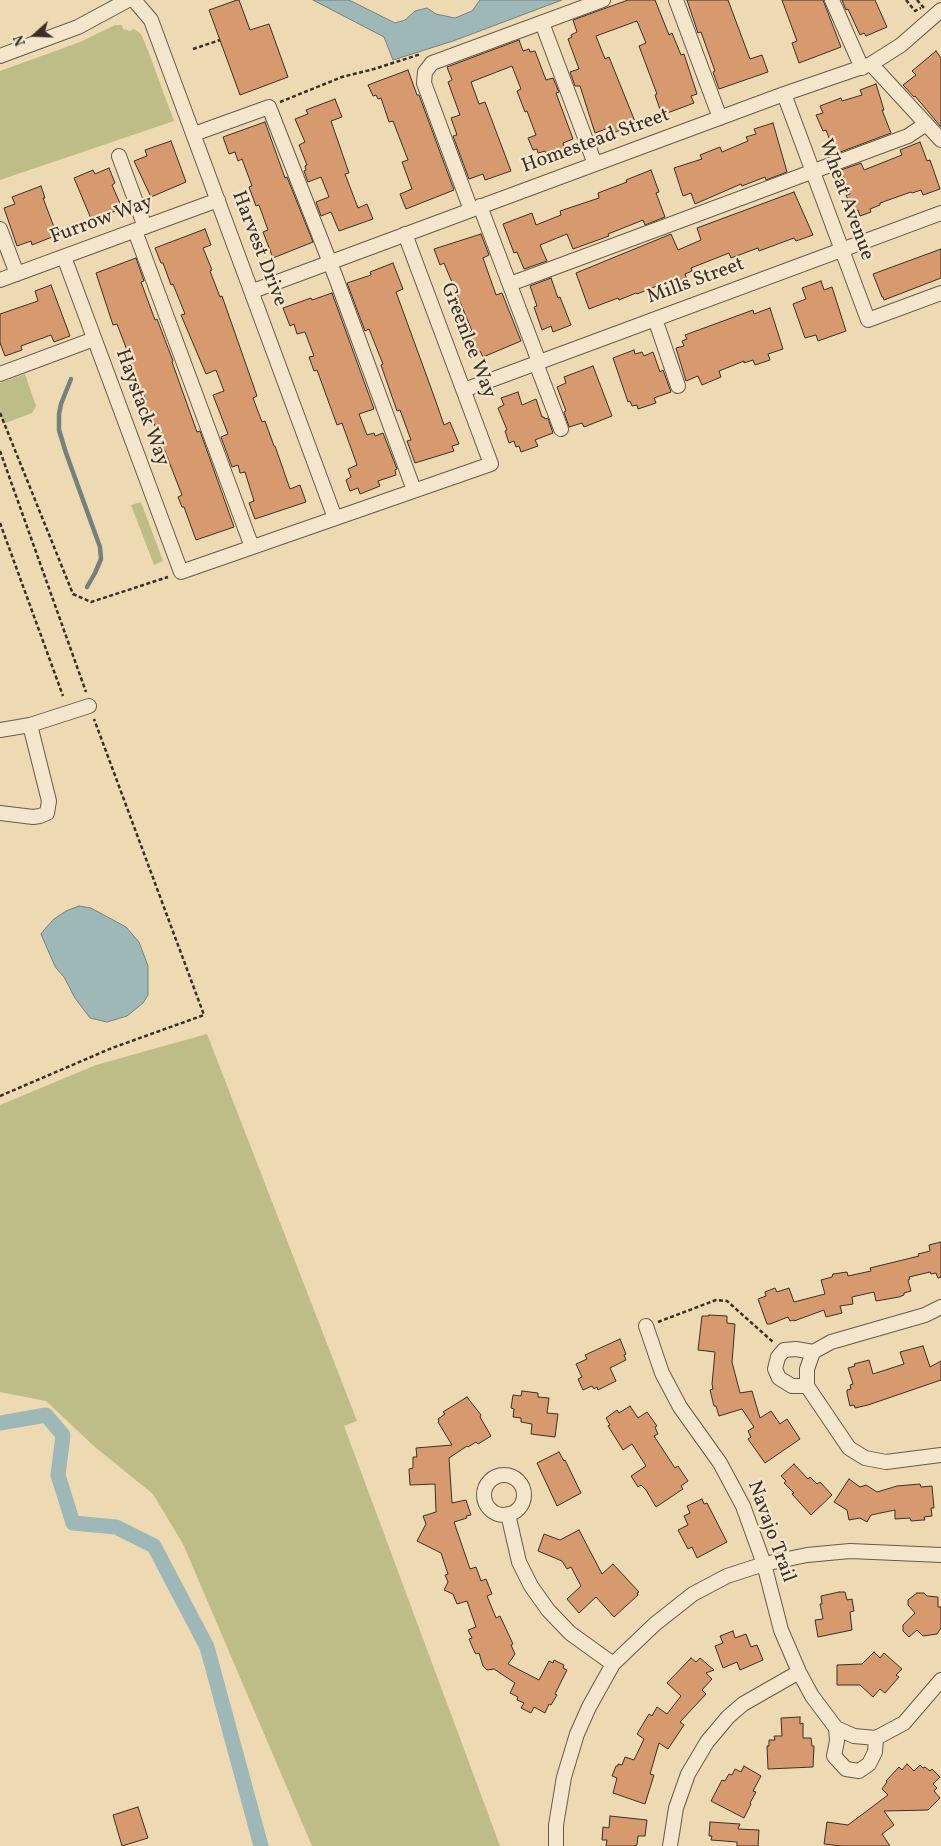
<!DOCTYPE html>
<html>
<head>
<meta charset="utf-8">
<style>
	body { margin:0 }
	#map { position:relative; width:941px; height:1846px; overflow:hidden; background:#edd9b2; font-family:Vollkorn,serif }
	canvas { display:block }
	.north { position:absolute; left:10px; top:10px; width:50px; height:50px; -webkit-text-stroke:4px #f3e6cd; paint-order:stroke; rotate:250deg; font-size:14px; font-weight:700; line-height:20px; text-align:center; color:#3a3028 }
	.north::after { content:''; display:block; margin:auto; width:18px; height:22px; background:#3a3028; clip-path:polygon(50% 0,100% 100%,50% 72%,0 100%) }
</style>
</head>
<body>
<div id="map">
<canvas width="941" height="1846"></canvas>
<div class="north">N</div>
</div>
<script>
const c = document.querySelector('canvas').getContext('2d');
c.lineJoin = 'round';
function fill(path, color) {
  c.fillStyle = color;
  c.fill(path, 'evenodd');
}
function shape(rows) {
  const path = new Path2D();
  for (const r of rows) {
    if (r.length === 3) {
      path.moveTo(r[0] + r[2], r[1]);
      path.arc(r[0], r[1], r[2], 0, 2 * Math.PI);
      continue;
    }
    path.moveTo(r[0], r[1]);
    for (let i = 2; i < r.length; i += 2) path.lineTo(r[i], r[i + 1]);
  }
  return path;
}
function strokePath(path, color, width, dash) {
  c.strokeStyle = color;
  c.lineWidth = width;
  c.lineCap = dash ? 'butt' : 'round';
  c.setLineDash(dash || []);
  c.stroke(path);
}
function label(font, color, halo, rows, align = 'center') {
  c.font = font + ' Vollkorn,serif';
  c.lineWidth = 4.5;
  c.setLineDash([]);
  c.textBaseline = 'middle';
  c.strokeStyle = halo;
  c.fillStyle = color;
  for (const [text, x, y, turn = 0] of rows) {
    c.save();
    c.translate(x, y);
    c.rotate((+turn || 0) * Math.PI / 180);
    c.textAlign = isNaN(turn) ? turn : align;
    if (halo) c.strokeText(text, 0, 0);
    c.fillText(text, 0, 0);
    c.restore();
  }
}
fill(shape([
	[115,25,122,25,123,29,130,31,134,29,141,34,147,48,174,121,0,180,0,71,80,42],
	[25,374,36,406,32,413,3,424,0,413,0,383],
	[141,502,163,561,154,565,131,505],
	[207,1034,357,1421,344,1426,500,1846,312,1846,183,1544,153,1494,95,1447,46,1401,0,1392,0,1105,96,1065]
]), '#bfbd87');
const water = shape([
	[313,0,349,0,395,23,405,20,415,11,427,8,436,14,455,18,472,11,480,0,562,0,453,41,393,60,384,37,313,0],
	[79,906,91,908,126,927,139,942,148,966,148,995,143,1003,127,1016,107,1022,90,1018,75,998,64,977,56,968,50,955,41,934,44,930,54,919,66,911,79,906]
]);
fill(water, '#9eb7b7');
strokePath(water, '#76817e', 1);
strokePath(shape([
	[71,379,61,404,59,414,59,430,66,453,100,547,101,559,95,573,87,587]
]), '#76817e', 4.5);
strokePath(shape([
	[0,1423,46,1415,63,1435,58,1475,73,1523,116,1527,154,1546,207,1647,261,1846]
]), '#9eb7b7', 15);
const building = shape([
	[237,0,239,0,250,30,269,24,288,77,240,95,209,10,237,0],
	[628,0,655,0,669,35,672,33,681,55,684,54,697,94,691,96,694,103,662,115,655,95,657,94,639,46,646,43,637,21,596,36,605,59,609,57,636,124,613,133,611,127,595,133,580,86,575,86,570,72,579,69,568,39,572,37,571,35,577,32,573,20,628,0],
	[687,0,728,0,750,59,762,55,768,72,719,89,713,72,715,71,701,32,698,33,687,0],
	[782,0,823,0,841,47,799,63,792,43,797,41,782,0],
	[842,0,875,0,887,27,866,36,864,33,860,35,848,9,846,10,842,0],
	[519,40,523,51,529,49,530,52,535,51,546,80,553,78,559,92,556,93,573,139,563,143,564,148,547,155,545,151,538,153,537,149,533,150,528,138,536,135,527,111,525,112,517,91,521,89,512,66,471,82,479,104,485,102,511,171,485,180,483,174,469,179,453,136,457,135,451,118,460,115,448,82,452,80,447,67,519,40],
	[936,51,941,58,941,127,915,96,914,97,903,85,916,75,912,71,936,51],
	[408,70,417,95,419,95,454,190,406,209,400,194,412,189,402,162,408,160,393,121,389,122,381,98,378,99,376,95,373,96,368,85,408,70],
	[876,84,884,110,882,110,891,133,835,154,826,130,823,131,816,115,823,113,820,106,841,98,842,101,862,95,860,90,876,84],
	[335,99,342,117,331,121,349,173,345,174,358,208,367,204,373,219,339,231,331,212,321,216,316,202,329,197,321,177,308,182,304,171,306,170,305,166,307,165,299,145,305,142,295,119,308,114,306,110,335,99],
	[265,122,285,178,287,177,313,242,273,258,263,232,268,230,259,205,256,206,249,187,252,186,242,159,238,161,235,152,229,154,223,137,265,122],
	[773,123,787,172,766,180,765,177,742,186,741,184,695,204,691,193,683,196,674,168,702,159,700,155,720,147,722,152,748,141,746,137,756,134,754,129,773,123],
	[171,141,186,182,151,197,134,161,147,156,145,150,171,141],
	[920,142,927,161,930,160,940,189,923,195,921,190,912,193,911,192,880,203,880,205,870,209,871,212,860,216,858,210,853,212,846,195,850,194,841,170,861,163,864,170,902,155,900,150,920,142],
	[109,168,115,183,112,185,122,208,92,221,74,178,93,170,95,174,109,168],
	[651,170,659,192,656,193,665,217,645,225,643,220,608,234,609,236,573,249,567,234,540,245,547,261,524,269,517,252,514,253,503,224,532,213,536,225,561,215,560,211,599,198,598,193,627,182,626,180,651,170],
	[41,186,45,198,43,198,57,235,32,245,31,241,17,246,4,208,15,204,12,197,41,186],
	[794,192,813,235,796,241,794,238,759,251,758,248,731,258,729,253,691,268,692,271,685,274,687,280,674,286,672,280,637,294,636,293,619,300,618,298,589,309,576,273,671,234,678,250,701,240,697,228,794,192],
	[205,229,211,245,203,248,212,270,210,271,220,297,222,296,257,396,253,398,262,422,265,421,274,446,275,446,290,489,300,485,306,502,255,519,249,503,254,501,245,472,240,473,238,465,232,467,221,437,228,434,213,395,224,391,216,370,206,374,181,315,185,314,173,284,171,285,163,263,161,263,155,248,205,229],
	[481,234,489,255,483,258,496,295,502,293,521,341,483,357,480,351,473,354,465,334,472,331,444,263,440,265,434,249,481,234],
	[941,249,941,278,884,300,883,297,882,297,873,274,941,249],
	[136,258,144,281,141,282,155,320,157,319,173,361,172,362,197,432,200,431,234,527,196,540,184,507,182,507,178,497,182,495,150,413,148,414,143,401,146,400,126,354,128,353,117,324,113,325,96,273,136,258],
	[393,263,403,289,396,292,435,399,444,425,450,422,459,444,452,446,454,451,415,463,407,441,411,440,400,410,397,411,381,365,383,364,369,329,365,331,347,283,371,275,370,272,393,263],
	[551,278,558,298,560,297,571,325,553,332,551,326,542,330,534,307,537,306,530,286,551,278],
	[821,281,824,290,832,287,846,331,818,341,816,335,805,338,793,304,806,299,802,288,821,281],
	[51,285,70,336,54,342,51,335,21,346,22,350,5,356,0,343,0,314,38,301,35,291,51,285],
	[332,293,374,409,359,414,367,435,374,433,375,436,383,433,397,469,395,470,396,475,378,481,380,486,360,494,358,488,350,491,346,480,351,477,348,469,357,465,342,423,337,425,317,370,314,371,309,357,314,356,305,332,297,334,294,324,290,326,283,308,311,298,312,300,332,293],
	[770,308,783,349,768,354,770,360,755,365,753,360,744,363,744,361,719,371,721,377,702,385,698,376,686,381,676,348,684,346,682,341,687,339,685,335,753,310,754,314,770,308],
	[634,350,635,354,642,352,644,356,653,352,660,372,663,370,671,392,654,398,656,403,638,409,637,405,632,406,630,401,628,402,613,358,634,350],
	[593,366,612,416,584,427,582,423,569,427,564,412,566,411,557,387,566,383,564,377,593,366],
	[518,392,522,405,536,399,542,417,544,417,545,419,548,418,553,433,535,440,538,446,521,452,519,446,516,447,514,441,509,443,505,431,507,430,498,408,504,405,501,398,518,392],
	[941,1242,941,1277,938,1278,936,1273,931,1274,930,1272,909,1277,910,1279,908,1280,911,1291,904,1293,904,1295,899,1297,876,1301,874,1292,852,1297,853,1304,840,1306,842,1313,826,1317,824,1310,794,1321,794,1320,790,1321,788,1317,770,1324,767,1324,758,1299,766,1296,765,1292,775,1288,777,1292,789,1288,794,1302,825,1294,821,1280,832,1277,833,1274,847,1272,848,1276,871,1271,870,1268,919,1256,918,1254,930,1251,929,1245,941,1242],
	[709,1315,727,1316,727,1323,735,1324,732,1362,740,1393,752,1391,760,1418,771,1411,780,1424,787,1419,800,1439,765,1463,748,1439,751,1437,748,1431,754,1427,742,1409,719,1416,716,1406,714,1406,710,1390,713,1389,712,1384,715,1352,698,1350,702,1316,709,1316,709,1315],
	[620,1339,626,1354,624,1355,626,1360,610,1368,616,1381,598,1390,597,1387,594,1389,592,1386,583,1390,578,1379,582,1377,576,1364,587,1359,585,1355,620,1339],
	[923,1346,930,1367,941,1361,941,1380,868,1405,855,1408,854,1405,850,1406,847,1393,847,1390,851,1389,850,1385,853,1384,848,1368,855,1366,854,1364,869,1360,873,1374,904,1364,900,1352,923,1346],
	[522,1391,538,1393,538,1397,549,1398,547,1413,558,1414,555,1437,531,1434,532,1424,521,1422,521,1418,513,1417,514,1409,511,1408,513,1395,521,1396,522,1391],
	[467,1397,481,1415,480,1417,491,1436,478,1444,476,1442,468,1447,467,1446,449,1458,452,1503,466,1500,471,1515,466,1516,467,1518,454,1522,470,1569,476,1567,481,1581,486,1579,492,1594,487,1596,496,1618,500,1616,513,1644,511,1645,515,1654,508,1664,539,1680,549,1661,553,1663,554,1660,564,1665,563,1668,567,1670,555,1694,557,1695,551,1705,549,1704,545,1713,534,1707,531,1713,521,1708,524,1703,517,1700,518,1697,510,1693,515,1683,494,1669,487,1670,483,1666,479,1653,477,1654,475,1653,469,1639,472,1638,468,1630,476,1627,467,1601,457,1604,453,1594,444,1590,448,1582,445,1575,448,1574,441,1553,417,1541,426,1524,423,1516,436,1512,435,1484,410,1485,409,1469,413,1468,413,1457,417,1457,416,1448,452,1445,438,1422,439,1421,438,1419,445,1414,443,1412,467,1397],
	[630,1406,638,1418,647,1412,657,1426,655,1427,658,1434,654,1436,675,1468,678,1466,688,1481,681,1486,683,1489,656,1507,646,1490,641,1485,638,1487,631,1476,646,1466,632,1444,623,1450,608,1426,610,1425,606,1418,617,1410,619,1413,630,1406],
	[559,1452,564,1461,565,1460,581,1493,557,1506,537,1463,559,1452],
	[794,1464,808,1479,810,1477,817,1484,820,1482,832,1495,811,1515,792,1494,794,1493,784,1483,786,1481,781,1476,794,1464],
	[849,1479,860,1487,866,1485,877,1492,897,1486,920,1484,921,1487,932,1486,934,1508,931,1508,932,1516,924,1517,925,1520,923,1520,911,1521,910,1518,895,1519,895,1510,871,1515,867,1522,860,1518,849,1520,847,1510,834,1502,849,1479],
	[702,1499,704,1504,707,1503,727,1542,697,1558,692,1547,688,1549,678,1530,688,1525,684,1516,690,1513,687,1506,702,1499],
	[579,1530,602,1574,613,1564,639,1592,637,1593,638,1595,614,1617,596,1597,579,1613,567,1599,581,1586,571,1567,567,1569,562,1561,538,1551,544,1534,560,1540,579,1530],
	[839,1592,845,1592,847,1600,852,1599,854,1611,850,1612,852,1630,818,1637,815,1620,823,1619,820,1604,822,1604,821,1596,839,1592],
	[917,1593,924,1593,927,1596,938,1597,938,1607,941,1607,941,1628,937,1634,923,1636,917,1630,909,1637,903,1631,903,1625,915,1613,908,1605,908,1600,917,1593],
	[733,1631,735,1638,746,1634,751,1647,757,1645,763,1660,740,1670,737,1662,723,1668,715,1646,723,1643,720,1636,733,1631],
	[874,1652,880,1658,884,1653,902,1669,896,1675,899,1677,885,1693,880,1689,873,1697,860,1685,837,1685,837,1665,862,1664,874,1652],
	[691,1658,696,1662,700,1658,714,1670,706,1673,712,1679,702,1690,706,1694,680,1722,684,1725,668,1749,659,1743,650,1774,654,1775,645,1804,613,1793,617,1778,612,1776,616,1766,618,1766,618,1764,622,1765,625,1757,634,1760,644,1739,637,1734,649,1714,652,1716,657,1707,667,1714,681,1696,667,1683,691,1658],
	[800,1717,800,1724,803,1723,803,1738,811,1738,812,1746,814,1746,813,1767,768,1769,767,1746,769,1746,769,1740,775,1740,774,1736,782,1736,781,1718,800,1717],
	[907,1764,914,1771,920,1765,923,1768,925,1767,930,1771,932,1769,940,1777,933,1784,937,1788,934,1791,940,1798,928,1810,884,1811,894,1825,882,1834,890,1846,841,1846,824,1844,827,1822,848,1825,888,1795,882,1789,887,1782,886,1781,899,1767,902,1770,907,1764],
	[744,1766,761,1776,753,1791,756,1792,750,1803,751,1804,744,1818,711,1801,722,1780,725,1781,729,1774,732,1775,735,1769,741,1772,744,1766],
	[138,1807,148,1838,122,1846,113,1815,138,1807],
	[610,1816,647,1820,645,1836,638,1836,637,1845,634,1846,606,1846,607,1840,602,1840,603,1827,609,1828,610,1816],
	[710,1822,740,1824,738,1829,759,1830,758,1846,737,1846,737,1842,711,1840,712,1836,709,1836,710,1822]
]);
fill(building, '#d69a6e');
strokePath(building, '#3a3028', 1);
const minor = shape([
	[134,0,151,20,335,518],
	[676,0,720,118],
	[832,0,862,68],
	[542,23,595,164],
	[0,56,78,27,128,0],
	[871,64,941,140],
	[784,94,868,320,941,293],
	[194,134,269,107,336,278,414,490],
	[119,156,145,227],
	[480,206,539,362],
	[471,210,424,83,425,72,432,63,603,0],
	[0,229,17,274],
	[135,231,252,547],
	[64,257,181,572,491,464,405,234],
	[0,280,218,200],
	[510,284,908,136,926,124],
	[253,291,784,94,871,64,901,45,941,10],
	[655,319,678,386],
	[536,363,561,429],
	[0,374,94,339],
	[464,390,941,213],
	[0,730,30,725,89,706],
	[0,813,33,817,40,816,47,813,49,801,30,725],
	[941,1307,925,1315,831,1342,813,1352,807,1369,807,1386,849,1448,865,1458,886,1462,941,1455],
	[646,1326,662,1373,680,1407,720,1463,743,1506,764,1564,781,1630,799,1672,812,1696,836,1728,854,1736,876,1738,904,1723,941,1680],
	[807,1386,792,1386,779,1378,775,1369,778,1357,784,1350,796,1349,813,1352],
	[504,1495,20],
	[508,1514,519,1562,531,1586,548,1610,570,1633,613,1664],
	[836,1728,837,1741,834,1756,846,1769,859,1771,869,1764,875,1752,876,1738],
	[556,1846,556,1825,564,1777,577,1734,589,1707,613,1664,655,1624,693,1594,727,1576,764,1564,807,1555,850,1551,941,1555],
	[670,1846,676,1808,688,1774,707,1742,728,1717,743,1704,799,1672]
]);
strokePath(minor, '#675a4a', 16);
strokePath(shape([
	[906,0,915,11,921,8],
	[917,0,924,8],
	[193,49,220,40],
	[280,102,342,77,374,69,421,54],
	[0,413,73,594,91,602,168,577],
	[0,451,86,692],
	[0,523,63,696],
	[0,1096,112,1048,204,1015,94,719],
	[658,1322,716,1300,727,1301,773,1342]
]), '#3a3028', 2.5, [4, 2.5]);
strokePath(minor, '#f3e6cd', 14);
label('20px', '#3a3028', '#f3e6cd', [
	["Homestead Street",596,142,-20],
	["Wheat Avenue",845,200,70],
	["Furrow Way",102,221,-20],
	["Harvest Drive",258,249,69],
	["Mills Street",696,282,-20],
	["Greenlee Way",467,341,69],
	["Haystack Way",141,408,70],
	["Navajo Trail",770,1532,70]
]);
</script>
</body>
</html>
